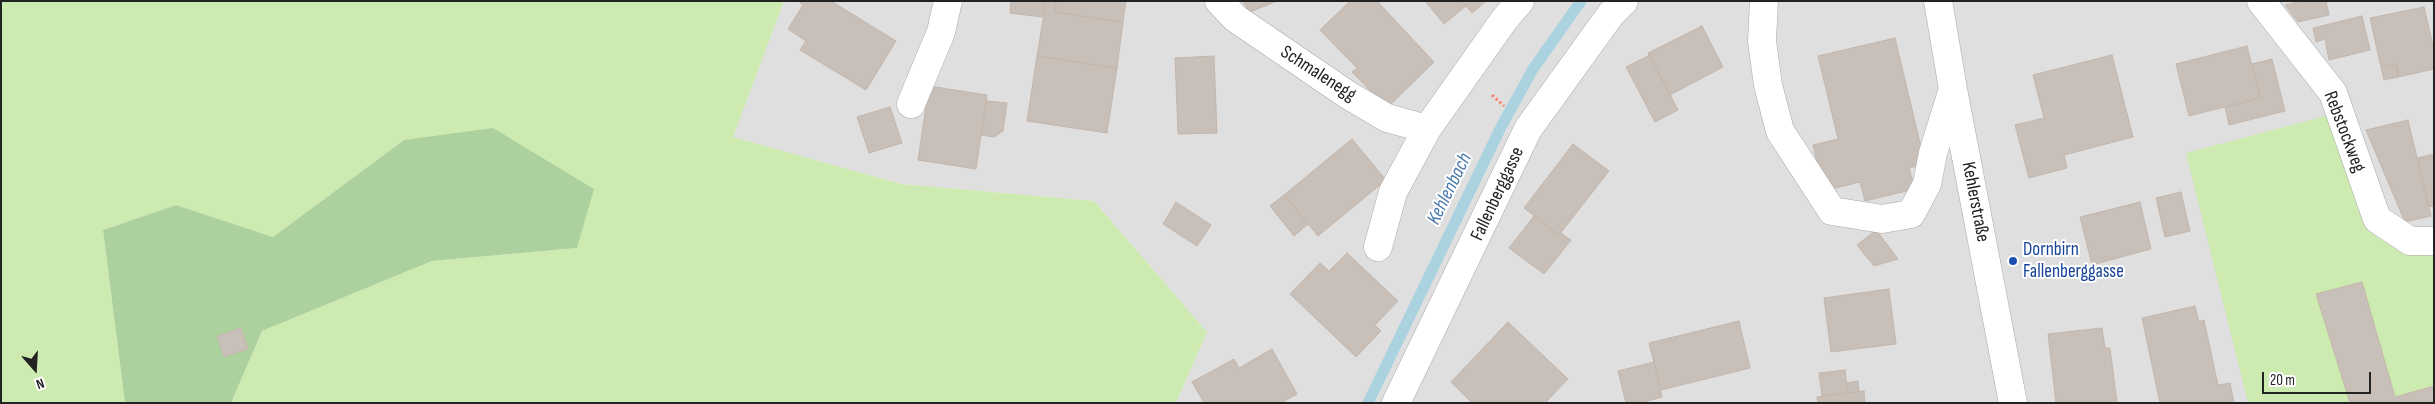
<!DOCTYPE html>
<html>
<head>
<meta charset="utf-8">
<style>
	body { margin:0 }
	#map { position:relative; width:2435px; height:404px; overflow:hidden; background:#f2efe9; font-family:"Sofia Sans Condensed",sans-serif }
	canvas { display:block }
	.frame { position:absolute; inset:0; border:2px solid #222; pointer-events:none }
	.north { position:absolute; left:10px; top:344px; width:50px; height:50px; -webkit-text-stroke:4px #fff; paint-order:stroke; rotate:161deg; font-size:14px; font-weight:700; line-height:20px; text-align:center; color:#222 }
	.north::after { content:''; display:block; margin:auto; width:18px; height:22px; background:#222; clip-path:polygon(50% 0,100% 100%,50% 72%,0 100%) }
	.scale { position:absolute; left:2262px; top:372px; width:109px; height:22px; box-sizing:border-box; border:2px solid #222; border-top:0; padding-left:6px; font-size:15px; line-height:18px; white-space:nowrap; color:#222; -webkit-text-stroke:4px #fff; paint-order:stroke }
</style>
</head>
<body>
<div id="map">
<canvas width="2435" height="404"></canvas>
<div class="frame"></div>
<div class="north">N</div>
<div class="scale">20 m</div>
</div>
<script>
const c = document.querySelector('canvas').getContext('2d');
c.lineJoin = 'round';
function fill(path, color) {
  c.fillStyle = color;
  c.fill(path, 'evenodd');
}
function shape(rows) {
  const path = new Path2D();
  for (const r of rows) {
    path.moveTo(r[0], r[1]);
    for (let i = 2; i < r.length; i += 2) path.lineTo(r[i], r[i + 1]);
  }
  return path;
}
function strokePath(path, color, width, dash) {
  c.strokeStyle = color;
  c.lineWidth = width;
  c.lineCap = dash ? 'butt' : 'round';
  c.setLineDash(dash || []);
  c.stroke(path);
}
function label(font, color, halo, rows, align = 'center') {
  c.font = font + ' "Sofia Sans Condensed",sans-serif';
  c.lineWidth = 4;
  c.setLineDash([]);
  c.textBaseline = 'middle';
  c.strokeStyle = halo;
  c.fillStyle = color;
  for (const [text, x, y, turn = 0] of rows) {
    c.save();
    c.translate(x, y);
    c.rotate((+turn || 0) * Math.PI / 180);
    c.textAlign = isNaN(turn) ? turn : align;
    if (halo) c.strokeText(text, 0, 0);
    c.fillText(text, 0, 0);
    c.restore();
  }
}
fill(shape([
	[784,1,2434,1,2434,403,1176,403,1207,332,1094,201,901,184,733,137]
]), '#e0dfdf');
fill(shape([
	[1,1,784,1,733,137,901,184,1094,201,1207,332,1176,403,231,403,262,331,432,261,577,248,404,140,273,237,176,205,103,230,125,403,1,403],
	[2326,116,2377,238,2434,257,2434,403,2248,403,2186,153]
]), '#cdebb0');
fill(shape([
	[493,128,594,189,577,248,432,261,262,331,231,403,125,403,103,230,176,205,273,237,404,140]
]), '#add19e');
strokePath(shape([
	[1368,403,1501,127,1533,69,1581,1]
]), '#aad3df', 11);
const building = shape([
	[798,1,831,1,896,41,866,90,800,50,806,41,788,29,803,5,798,1],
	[1011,1,1045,1,1042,17,1010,13,1011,1],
	[1046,1,1056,3,1055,12,1123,22,1117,68,1037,56,1046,1],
	[1056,1,1126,1,1123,22,1055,12,1056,1],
	[1242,1,1277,1,1250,12,1242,1],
	[1350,1,1377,1,1434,62,1387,108,1352,72,1357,68,1320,30,1350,1],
	[1425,1,1462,1,1466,6,1444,24,1425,1],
	[1462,1,1486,1,1472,13,1462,1],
	[2302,1,2326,1,2329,15,2298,22,2285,5,2302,1],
	[2424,7,2434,50,2434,69,2398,77,2396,64,2381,67,2370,18,2424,7],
	[2362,16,2370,50,2329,60,2325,39,2316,42,2313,28,2362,16],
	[1702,26,1723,67,1670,95,1648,53,1702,26],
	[1895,38,1925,164,1909,168,1915,189,1865,201,1860,182,1824,191,1813,145,1838,139,1818,56,1895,38],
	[2247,46,2260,98,2189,116,2176,64,2247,46],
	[1650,55,1678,110,1655,122,1626,67,1650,55],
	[2112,55,2133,137,2064,155,2067,168,2029,178,2015,125,2044,118,2033,75,2112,55],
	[1037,56,1117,68,1107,133,1027,121,1037,56],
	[1214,56,1217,133,1178,134,1175,58,1214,56],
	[2272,59,2285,111,2229,125,2225,107,2260,98,2252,64,2272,59],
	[2396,64,2398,77,2384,80,2381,67,2396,64],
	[929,86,987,95,976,169,918,160,929,86],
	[987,101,1007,103,1003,131,994,137,981,135,987,101],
	[890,107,902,143,869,153,857,117,890,107],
	[2408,120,2431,216,2405,222,2366,130,2408,120],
	[1352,139,1386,180,1318,236,1284,195,1352,139],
	[1573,144,1609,171,1559,235,1524,208,1573,144],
	[2434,154,2434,206,2429,207,2417,158,2434,154],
	[2181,192,2190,231,2165,237,2156,198,2181,192],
	[1284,195,1308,224,1294,236,1270,206,1284,195],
	[1176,202,1211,225,1197,246,1163,224,1176,202],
	[2140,202,2151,249,2092,265,2080,217,2140,202],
	[1534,216,1559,235,1561,233,1571,240,1544,274,1509,248,1534,216],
	[1876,230,1898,259,1874,266,1857,245,1876,230],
	[1347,253,1398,301,1375,325,1381,331,1356,357,1290,294,1320,263,1329,271,1347,253],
	[2362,282,2395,397,2434,386,2434,403,2350,403,2316,294,2362,282],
	[1889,289,1896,344,1831,352,1824,298,1889,289],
	[2195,306,2199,322,2204,320,2218,385,2230,383,2234,403,2160,403,2142,318,2195,306],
	[1739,321,1750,368,1661,390,1649,343,1739,321],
	[1508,322,1568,379,1545,403,1472,403,1451,382,1508,322],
	[241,328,248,349,224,357,217,336,241,328],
	[2102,328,2105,348,2110,348,2117,403,2056,403,2048,334,2102,328],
	[1272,349,1297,394,1281,403,1204,403,1192,382,1234,359,1239,368,1272,349],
	[1654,362,1662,397,1640,403,1626,403,1618,371,1654,362],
	[1845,370,1848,393,1822,396,1819,373,1845,370],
	[1858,381,1859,392,1848,393,1846,383,1858,381],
	[1864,391,1865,403,1818,403,1817,397,1864,391]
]);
fill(building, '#c7bfb8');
strokePath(building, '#c4b6ab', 1);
const minor = shape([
	[1219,1,1235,18,1348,95,1387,118,1427,129,1504,20,1520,1],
	[1764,1,1762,41,1768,85,1780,131,1832,211,1882,219,1911,214,1927,184,1933,153,1953,89],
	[1938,1,1953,89,2013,403],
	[2261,1,2333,93,2377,219,2410,241,2434,241],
	[911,104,941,32,948,1],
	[1378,247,1393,192,1427,129],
	[1396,403,1528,129,1611,14,1624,1]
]);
strokePath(minor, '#a9a9a9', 29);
strokePath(shape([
	[1492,95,1504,106]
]), '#fa8072', 3, [2.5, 2.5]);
strokePath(minor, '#fff', 28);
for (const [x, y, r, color] of [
	[2013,261,5,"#1a4fb4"]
]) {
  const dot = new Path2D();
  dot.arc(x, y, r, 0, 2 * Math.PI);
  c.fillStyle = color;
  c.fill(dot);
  strokePath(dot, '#fff', 2);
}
label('19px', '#222', '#fff', [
	["Schmalenegg",1318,74,33],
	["Rebstockweg",2344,132,69],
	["Fallenberggasse",1498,194,-65],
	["Kehlerstraße",1975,202,79]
]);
label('19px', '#164399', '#fff', [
	["Dornbirn",2023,250],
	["Fallenberggasse",2023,272]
], 'left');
label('italic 20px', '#4a7aab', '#fff', [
	["Kehlenbach",1450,189,-64]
]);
</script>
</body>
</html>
